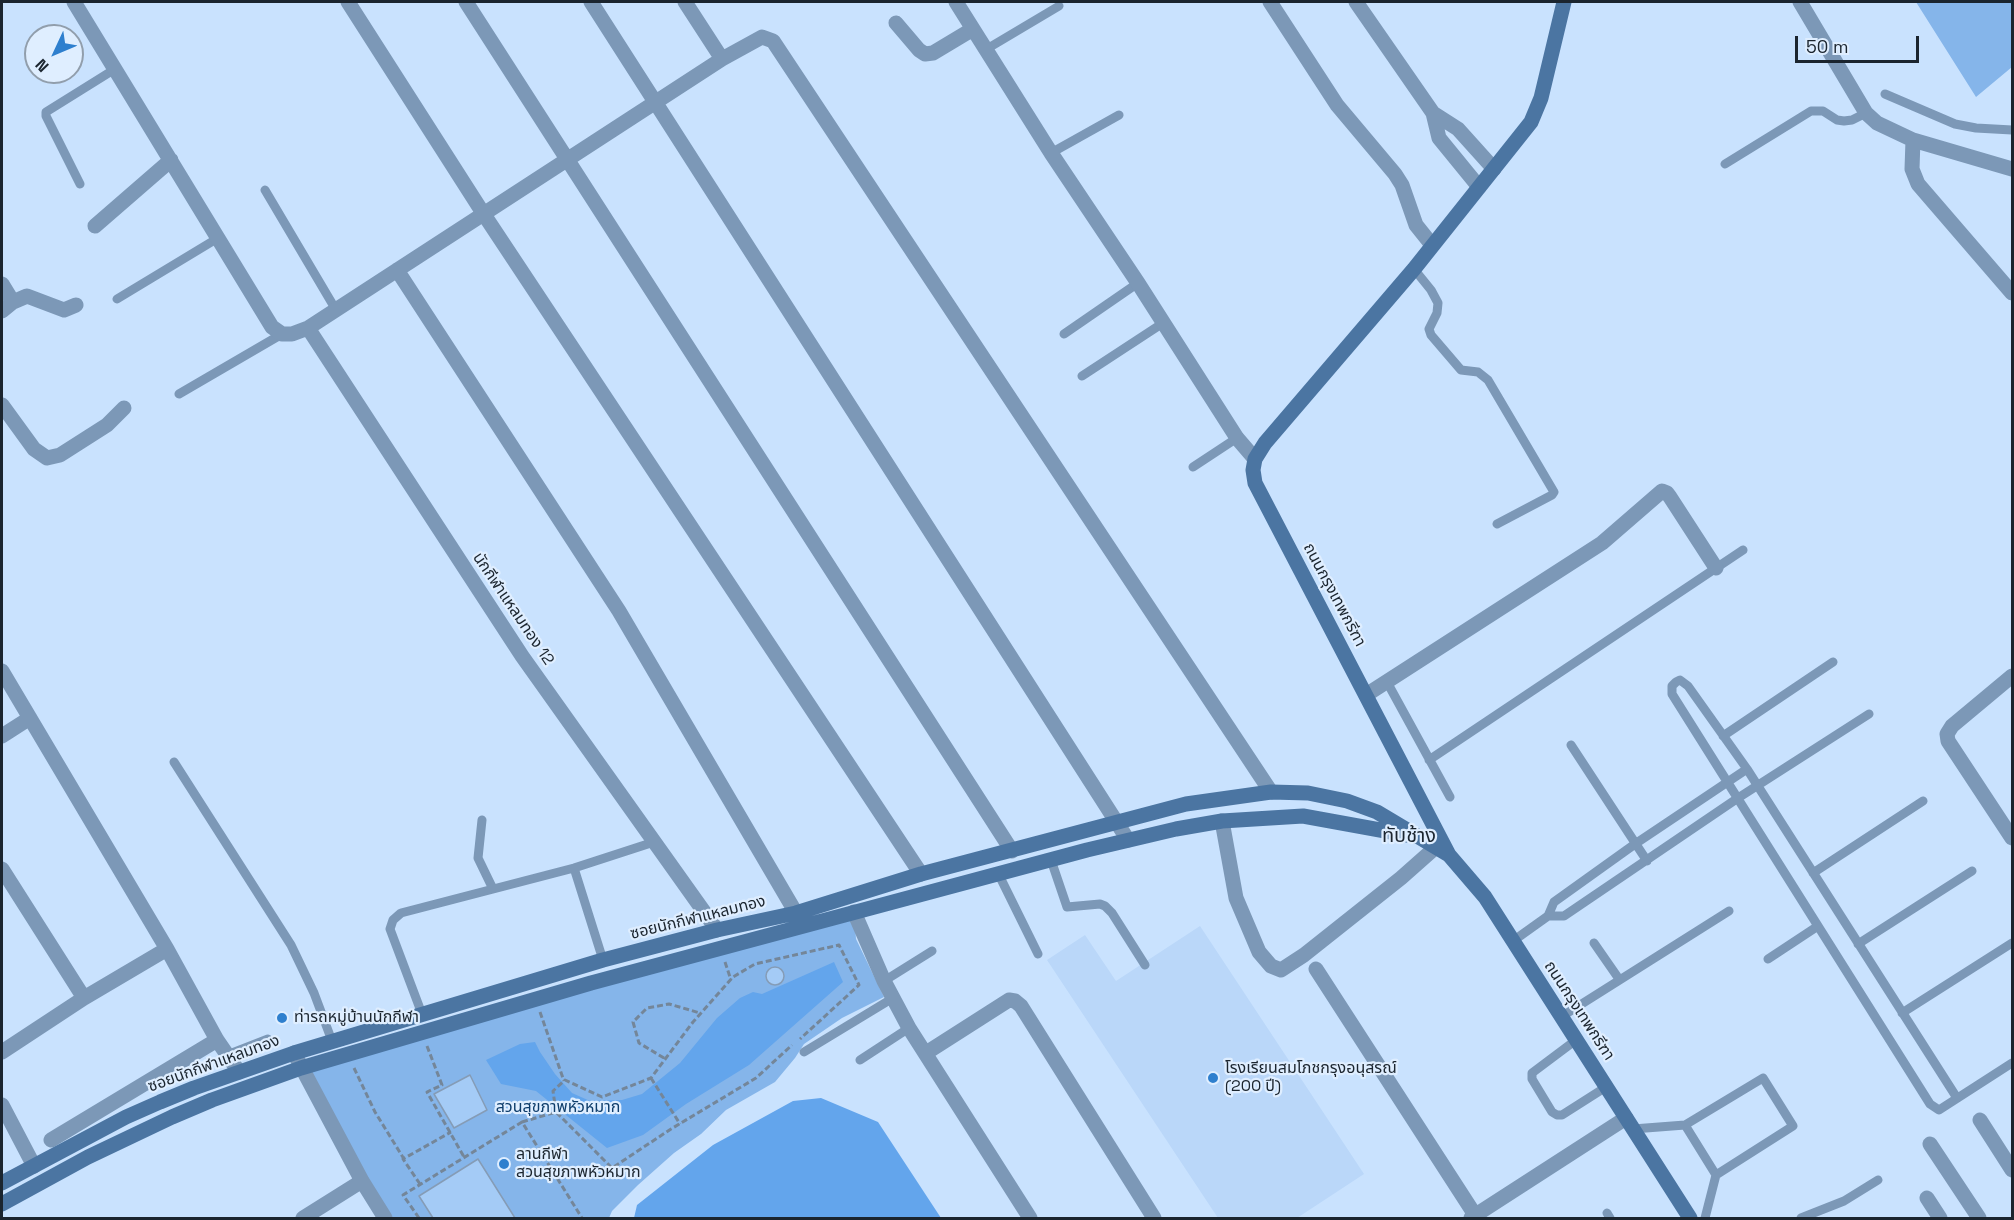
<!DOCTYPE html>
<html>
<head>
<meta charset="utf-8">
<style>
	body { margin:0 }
	#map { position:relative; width:2014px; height:1220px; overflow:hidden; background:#c9e2fe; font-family:"Space Grotesk",sans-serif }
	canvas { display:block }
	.frame { position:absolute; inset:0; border:3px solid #1b252f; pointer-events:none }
	.north { position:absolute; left:24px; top:24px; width:60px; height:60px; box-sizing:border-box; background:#dfeeff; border:2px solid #919eac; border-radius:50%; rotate:226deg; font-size:16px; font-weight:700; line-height:24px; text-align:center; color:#1b252f }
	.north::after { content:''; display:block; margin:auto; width:21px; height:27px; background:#2e7fce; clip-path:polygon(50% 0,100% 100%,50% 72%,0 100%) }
	.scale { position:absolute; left:1795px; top:36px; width:124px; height:27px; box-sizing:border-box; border:3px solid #1b252f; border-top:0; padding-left:8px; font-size:18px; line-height:21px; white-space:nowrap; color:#1b252f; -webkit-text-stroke:4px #dfeeff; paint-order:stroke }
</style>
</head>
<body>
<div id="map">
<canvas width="2014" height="1220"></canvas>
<div class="frame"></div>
<div class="north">N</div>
<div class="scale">50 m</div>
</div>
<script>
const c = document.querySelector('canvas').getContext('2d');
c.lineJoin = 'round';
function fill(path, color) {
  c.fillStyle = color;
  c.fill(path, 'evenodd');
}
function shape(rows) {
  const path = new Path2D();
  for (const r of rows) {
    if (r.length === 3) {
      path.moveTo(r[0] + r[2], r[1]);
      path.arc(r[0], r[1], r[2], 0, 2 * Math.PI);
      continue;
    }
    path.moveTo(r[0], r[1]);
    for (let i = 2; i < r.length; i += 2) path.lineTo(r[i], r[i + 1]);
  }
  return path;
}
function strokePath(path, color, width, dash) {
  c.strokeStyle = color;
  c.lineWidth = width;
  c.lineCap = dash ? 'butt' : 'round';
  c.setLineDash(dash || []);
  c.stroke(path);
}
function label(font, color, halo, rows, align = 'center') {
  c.font = font + ' "Space Grotesk","Noto Sans Thai",sans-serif';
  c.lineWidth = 4.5;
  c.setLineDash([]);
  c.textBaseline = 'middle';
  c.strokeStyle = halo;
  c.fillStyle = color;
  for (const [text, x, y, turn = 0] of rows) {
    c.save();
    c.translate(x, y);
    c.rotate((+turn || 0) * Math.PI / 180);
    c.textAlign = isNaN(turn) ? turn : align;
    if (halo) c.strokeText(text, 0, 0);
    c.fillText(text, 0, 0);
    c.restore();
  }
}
fill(shape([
	[1200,926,1364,1174,1297,1218,1218,1218,1047,960,1085,935,1116,981]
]), '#bad7f9');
fill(shape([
	[1916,2,2012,2,2012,67,1976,97],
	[854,912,856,939,884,997,842,1018,804,1044,795,1058,775,1082,726,1110,701,1134,674,1153,638,1185,612,1211,609,1218,385,1218,301,1068]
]), '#85b5ea');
fill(shape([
	[834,962,843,982,749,1065,686,1104,643,1135,607,1148,536,1091,501,1084,486,1060,520,1044,535,1042,540,1052,555,1074,572,1093,590,1101,622,1100,642,1094,680,1063,717,1018,740,998,753,992,762,994],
	[821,1098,878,1122,941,1218,634,1218,637,1205,713,1145,793,1101]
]), '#63a5ec');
const building = shape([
	[775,976,9],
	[470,1075,487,1110,454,1128,434,1094,470,1075],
	[478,1159,515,1218,433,1218,419,1196,478,1159]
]);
fill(building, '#a4cbf6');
strokePath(building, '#859cb6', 1.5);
strokePath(shape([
	[725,962,731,980],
	[540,1012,564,1081],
	[427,1046,442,1085,427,1092,464,1157],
	[664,1058,639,1043,633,1022,647,1008,669,1004,700,1013],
	[354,1068,375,1112,404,1159],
	[651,1078,680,1124],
	[522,1122,556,1112,612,1168,671,1129,756,1078,792,1045],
	[522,1122,556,1112,553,1091,565,1080,602,1097,651,1078,693,1022,733,977,755,964,839,945,859,985,800,1039],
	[420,1184,403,1159,451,1132],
	[419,1218,403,1195,522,1122,582,1218]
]), '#748699', 3, [6, 3]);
strokePath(shape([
	[985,50,1059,6],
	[1885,94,1955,124,1976,128,2012,130],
	[1051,153,1119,115],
	[1725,164,1811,111,1823,111,1837,120,1844,121,1852,120,1866,113],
	[80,184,46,116,46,112,115,69],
	[265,190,336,310],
	[1414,269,1431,290,1438,303,1437,313,1429,329,1431,335,1461,370,1478,372,1488,380,1554,492,1552,495,1497,524],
	[117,299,218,238],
	[1064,334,1138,283],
	[1082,376,1163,323],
	[179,394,282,334],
	[1193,467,1237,438],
	[1387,682,1450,797],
	[1723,736,1833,662],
	[1571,745,1647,861],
	[1429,760,1743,550],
	[174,762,291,945,314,993,332,1041],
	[482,820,478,858,493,889],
	[1051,860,1067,907,1100,904,1105,906,1112,913,1145,965],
	[574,868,603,960],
	[1813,873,1923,801],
	[999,875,1038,954],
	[1548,916,1564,916,1738,798,1869,714],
	[1513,941,1548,916,1554,902,1635,844,1747,769],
	[1594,943,1619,979],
	[1858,944,1972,871],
	[1768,959,1818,926],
	[884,981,932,951],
	[1902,1013,2012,943],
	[422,1014,390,929,393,920,401,913,574,868,654,842],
	[1561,1017,1729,911],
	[1576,1040,1532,1073,1532,1079,1552,1112,1557,1115,1562,1115,1606,1087],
	[804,1052,893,998],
	[227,1055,268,1039],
	[860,1060,909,1028],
	[1957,1098,1747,769,1688,686,1680,680,1676,682,1672,686,1672,694,1930,1104,1939,1110,2012,1063],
	[1685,1125,1763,1078,1793,1126,1716,1175],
	[1633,1129,1685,1125,1716,1175,1705,1218],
	[1607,1213,1610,1218],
	[1801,1218,1844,1201,1878,1180]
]), '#7c98b7', 9);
strokePath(shape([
	[74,2,272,327,282,334,292,334,308,328],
	[348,2,483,213,921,874],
	[466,2,1012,851],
	[591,2,1128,840],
	[685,2,722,59],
	[956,2,1051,153,1138,283,1237,438,1255,459],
	[1270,2,1337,105,1395,174,1402,185,1416,225,1432,245],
	[1356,2,1433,113,1439,138,1479,187],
	[1800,2,1866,113,1877,123,1913,140,2012,169],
	[896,23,919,50,925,54,933,53,973,29],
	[1433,113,1458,129,1494,169],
	[1913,140,1912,169,1918,184,2012,293],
	[95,226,171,160],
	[397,270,619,611,796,913],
	[2,284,13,302,2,311],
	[13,302,27,296,64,310,76,305],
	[2,405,34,449,47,458,60,455,107,425,124,408],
	[2,671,167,949,217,1040,239,1072],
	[2012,676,1952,726,1947,734,1948,741,2012,838],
	[1366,695,1602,543,1662,491,1667,493,1670,497,1716,568],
	[2,736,30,718],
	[1222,821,1236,898,1259,952,1271,966,1281,970,1304,955,1401,878,1436,847],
	[2,869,84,998],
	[854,912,884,981,909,1028,1030,1218],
	[717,930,522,656,308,328,722,59,762,37,773,41,1271,792],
	[1316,969,1477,1218],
	[2,1052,84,998,167,949],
	[294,1053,362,1181,385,1218],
	[926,1053,1009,1000,1015,1001,1021,1006,1154,1218],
	[2,1105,34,1166],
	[1980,1120,2012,1170],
	[51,1140,217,1040],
	[1930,1144,1979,1218],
	[1927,1198,1940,1218],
	[303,1218,362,1181],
	[1471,1218,1626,1118]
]), '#7c98b7', 15);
strokePath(shape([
	[1564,2,1541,98,1531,122,1414,269,1265,443,1255,459,1253,470,1255,483,1449,855,1485,897,1690,1218],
	[2,1183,126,1117,160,1102,194,1088,294,1053,603,960,717,930,796,913,921,874,1186,804,1271,792,1308,793,1347,801,1377,812,1449,855],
	[2,1204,88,1157,172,1117,212,1100,301,1068,591,983,1087,850,1176,829,1222,821,1303,816,1413,836]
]), '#4b75a2', 15);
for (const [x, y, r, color] of [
	[282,1018,6,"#2e7fce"],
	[1213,1078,6,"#2e7fce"],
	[504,1164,6,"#2e7fce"]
]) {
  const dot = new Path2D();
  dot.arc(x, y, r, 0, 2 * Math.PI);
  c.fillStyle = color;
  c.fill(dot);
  strokePath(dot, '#dfeeff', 2);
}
label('16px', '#1b252f', '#dfeeff', [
	["ถนนกรุงเทพกรีฑา",1334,595,62],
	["นักกีฬาแหลมทอง 12",513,609,56],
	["ซอยนักกีฬาแหลมทอง",698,918,-14],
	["ถนนกรุงเทพกรีฑา",1579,1011,57],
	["ซอยนักกีฬาแหลมทอง",214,1064,-20]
]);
label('16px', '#1b252f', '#dfeeff', [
	["ท่ารถหมู่บ้านนักกีฬา",294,1018],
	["โรงเรียนสมโภชกรุงอนุสรณ์",1225,1069],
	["(200 ปี)",1225,1087],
	["ลานกีฬา",516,1155],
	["สวนสุขภาพหัวหมาก",516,1173]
], 'left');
label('16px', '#0e3d6b', '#dfeeff', [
	["สวนสุขภาพหัวหมาก",558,1108]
]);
label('20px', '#1b252f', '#dfeeff', [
	["ทับช้าง",1409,837]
]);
</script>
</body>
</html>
